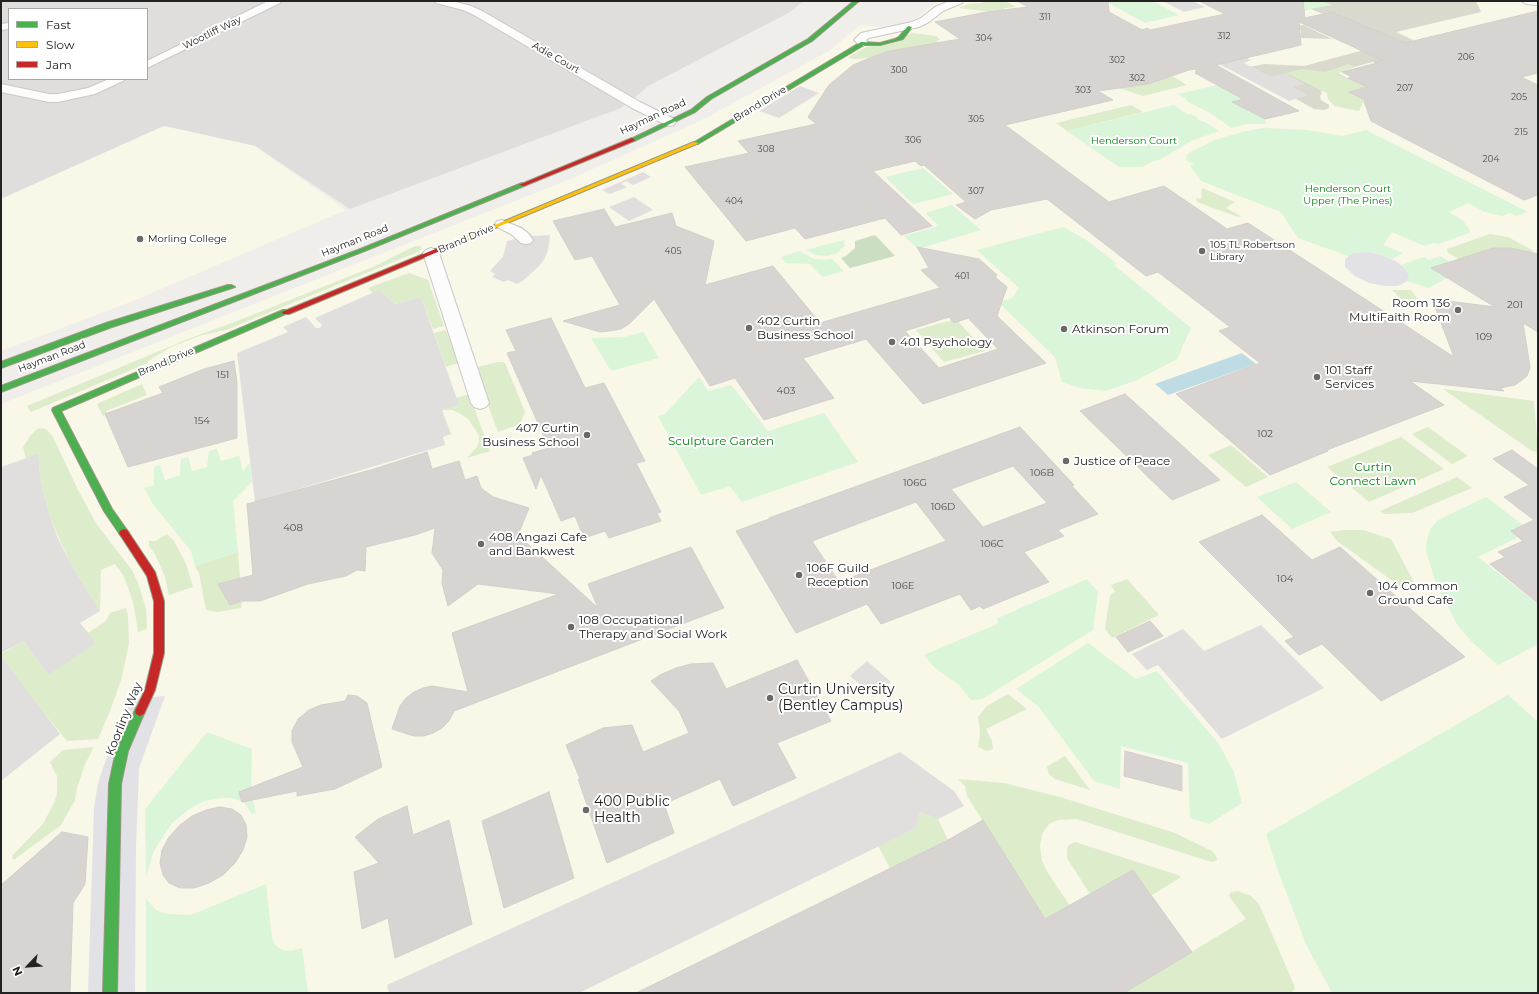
<!DOCTYPE html>
<html>
<head>
<meta charset="utf-8">
<style>
	body { margin:0 }
	#map { position:relative; width:1539px; height:994px; overflow:hidden; background:#f0eeeb; font-family:Montserrat,sans-serif }
	canvas { display:block }
	.frame { position:absolute; inset:0; border:2px solid #222; pointer-events:none }
	.legend { position:absolute; left:8px; top:8px; width:140px; height:72px; box-sizing:border-box; background:#fff; border:1px solid #a7a7a7; margin:0; padding:5px 7px; list-style:none; font-size:12px; color:#222 }
	.legend li { display:flex; align-items:center; gap:8px; height:20px }
	.legend b { width:20px; border:1px solid #a7a7a7 }
	.north { position:absolute; left:8px; top:946px; width:40px; height:40px; -webkit-text-stroke:3px #fff; paint-order:stroke; rotate:245deg; font-size:11px; font-weight:700; line-height:16px; text-align:center; color:#222 }
	.north::after { content:''; display:block; margin:auto; width:14px; height:18px; background:#222; clip-path:polygon(50% 0,100% 100%,50% 72%,0 100%) }
</style>
</head>
<body>
<div id="map">
<canvas width="1539" height="994"></canvas>
<div class="frame"></div>
<ul class="legend">
<li><b style="height:5px;background:#4caf50"></b>Fast</li>
<li><b style="height:5px;background:#ffc107"></b>Slow</li>
<li><b style="height:5px;background:#c62828"></b>Jam</li>
</ul>
<div class="north">N</div>
</div>
<script>
const c = document.querySelector('canvas').getContext('2d');
c.lineJoin = 'round';
function fill(path, color) {
  c.fillStyle = color;
  c.fill(path, 'evenodd');
}
function shape(rows) {
  const path = new Path2D();
  for (const r of rows) {
    path.moveTo(r[0], r[1]);
    for (let i = 2; i < r.length; i += 2) path.lineTo(r[i], r[i + 1]);
  }
  return path;
}
function strokePath(path, color, width, dash) {
  c.strokeStyle = color;
  c.lineWidth = width;
  c.lineCap = dash ? 'butt' : 'round';
  c.setLineDash(dash || []);
  c.stroke(path);
}
function label(font, color, halo, rows, align = 'center') {
  c.font = font + ' Montserrat,sans-serif';
  c.lineWidth = 4;
  c.setLineDash([]);
  c.textBaseline = 'middle';
  c.strokeStyle = halo;
  c.fillStyle = color;
  for (const [text, x, y, turn = 0] of rows) {
    c.save();
    c.translate(x, y);
    c.rotate((+turn || 0) * Math.PI / 180);
    c.textAlign = isNaN(turn) ? turn : align;
    if (halo) c.strokeText(text, 0, 0);
    c.fillText(text, 0, 0);
    c.restore();
  }
}
fill(shape([
	[1,1,803,1,792,11,650,85,621,108,350,209,255,146,164,126,1,199],
	[9,9,147,9,147,79,9,79]
]), '#dfdedc');
fill(shape([
	[938,1,1538,1,1538,993,1,993,1,404,568,180,702,120,829,51,860,25,881,27,902,24,913,20],
	[164,126,255,146,346,210,133,301,1,351,1,199]
]), '#f8f7e8');
fill(shape([
	[1284,1,1476,1,1481,12,1396,32,1413,40,1403,54,1335,72,1365,87,1348,91,1320,91,1322,93,1320,96,1321,100,1329,105,1329,108,1324,110,1314,109,1246,71,1249,67,1265,64,1304,66,1379,46,1366,26,1359,23,1349,26,1338,14,1332,12,1323,14,1311,9,1286,14],
	[1303,25,1332,39,1301,38,1301,30,1294,27]
]), '#d9d9cd');
fill(shape([
	[981,1,1005,1,1016,7,1004,8,1005,10,992,12,958,8,968,4,983,3],
	[913,33,936,36,940,40,937,40,939,44,917,46,889,51,869,58,855,59,848,58,862,49],
	[1349,64,1355,67,1336,74,1364,86,1350,92,1367,101,1363,102,1359,111,1334,106,1328,99,1327,93,1286,73,1302,69,1325,72],
	[1172,76,1187,85,1143,96,1119,88],
	[1131,105,1143,112,1067,131,1056,123],
	[1202,188,1235,202,1226,208,1242,217,1235,216,1197,202,1196,198,1201,199],
	[1490,234,1508,237,1534,251,1530,252,1510,248,1493,248,1459,259,1448,253,1447,249],
	[415,246,420,246,422,249,418,252,226,330,199,336,171,347,148,361,148,363,31,412,27,406,193,337,232,323,373,267],
	[409,273,428,280,444,326,433,329,421,297,395,304,379,290,373,293,368,288],
	[1392,290,1411,290,1420,302,1403,301],
	[956,319,985,351,944,362,916,330],
	[446,330,458,363,446,367,434,333],
	[498,362,503,362,505,363,525,412,520,424,498,432,474,368],
	[142,384,147,395,106,411,107,413,103,416,97,404],
	[1443,389,1534,401,1538,452,1532,451],
	[469,394,490,451,467,458,477,447,479,441,479,435,468,419,461,414,452,410,442,410,459,405,456,398],
	[1428,427,1468,456,1452,464,1412,434],
	[42,428,47,430,53,437,78,490,97,525,132,570,138,583,146,609,147,629,138,632,134,606,128,587,123,575,115,564,101,570,100,611,70,563,50,517,41,483,38,455,26,459,23,447,31,435,37,429],
	[1401,437,1444,469,1369,502,1327,467],
	[1231,445,1268,477,1246,487,1208,455],
	[1457,477,1472,488,1412,513,1385,514,1380,511],
	[1344,530,1363,530,1391,539,1415,584,1401,587,1337,541,1330,532],
	[167,534,174,541,186,564,193,587,169,595,165,577,155,554,149,546,149,541,155,541],
	[238,552,240,578,221,583,230,604,242,601,241,608,217,612,206,610,199,573,195,566],
	[1127,579,1159,615,1112,638,1105,629,1110,595,1115,592,1111,585],
	[126,608,128,616,129,643,122,677,110,711,98,739,67,741,25,689,1,656,1,654,24,641,48,675,95,641,88,633,106,621,110,613],
	[1008,694,1027,709,986,729,992,741,993,749,987,751,978,747,980,733,978,717,987,706],
	[94,747,85,764,77,788,75,800,61,825,15,859,12,859,13,855,43,824,54,803,57,794,57,776,50,762,63,750],
	[1065,756,1090,790,1055,779,1049,774,1047,767,1048,766],
	[958,779,1004,783,1060,797,1175,833,1212,851,1216,856,1217,860,1213,862,1208,861,1077,819,1058,820,1049,824,1042,834,1040,846,1042,861,1048,873,1070,906,1045,919,967,796,965,786],
	[920,812,938,819,948,840,890,868,878,846,916,828],
	[1075,842,1178,875,1181,877,1152,895,1133,870,1090,894,1067,858,1067,848,1069,845],
	[1238,891,1251,896,1259,904,1294,985,1295,989,1293,991,1290,993,1124,993,1246,919,1229,896,1231,892]
]), '#ddeccb');
fill(shape([
	[875,235,895,256,850,268,841,258,846,256,855,248,855,241]
]), '#cbdec1');
fill(shape([
	[1105,1,1152,1,1179,15,1145,23],
	[1285,1,1322,1,1332,5,1306,10],
	[1217,85,1243,99,1232,102,1265,119,1266,124,1247,124,1231,128,1212,114,1188,102,1185,98,1178,94],
	[1174,105,1187,114,1191,114,1198,118,1196,119,1205,122,1219,131,1191,141,1161,159,1151,162,1142,167,1119,167,1067,131],
	[1264,128,1307,130,1342,136,1366,130,1528,212,1516,216,1510,213,1502,216,1485,212,1468,203,1449,212,1463,221,1470,230,1469,233,1438,244,1433,243,1424,246,1392,232,1383,245,1403,253,1392,259,1378,254,1358,253,1348,256,1298,238,1281,212,1201,181,1190,166,1194,164,1186,160,1187,155,1189,153,1215,140,1242,132],
	[923,168,953,194,913,204,885,177],
	[952,205,981,230,918,249,904,236,939,226,925,213],
	[1063,227,1085,239,1117,264,1114,265,1191,328,1177,359,1137,380,1106,391,1080,388,1062,382,1055,357,998,302,1012,298,1019,288,977,250],
	[844,240,845,246,837,253,828,256,816,255,806,250],
	[799,251,814,259,827,260,832,259,844,271,823,277,810,264,786,263,781,257],
	[1440,256,1450,262,1432,269,1447,278,1429,288,1407,281,1409,277,1401,265,1424,257,1429,260],
	[643,332,659,358,611,371,591,338,624,337],
	[699,377,708,391,731,385,768,431,824,413,858,462,742,502,730,486,701,495,658,416,665,414],
	[217,449,221,461,239,456,243,472,250,462,252,482,233,501,238,552,195,566,191,551,153,504,144,488,154,485,154,467,160,465,165,480,180,475,181,459,188,457,192,471,207,467,209,451],
	[1296,482,1331,512,1292,529,1257,497],
	[1486,497,1531,531,1478,557,1538,604,1538,644,1498,665,1473,643,1458,626,1437,586,1426,551,1427,539,1431,528,1438,520],
	[1087,579,1098,592,1093,630,982,699,971,700,959,685,934,667,924,655,997,624,998,618],
	[1088,643,1136,679,1157,671,1218,743,1234,772,1242,803,1209,824,1190,818,1188,763,1121,746,1120,789,1094,781,1039,707,1016,689],
	[1508,695,1538,722,1538,993,1332,993,1306,944,1277,868,1266,834],
	[207,732,252,749,251,792,256,813,252,814,244,802,231,798,222,798,204,801,189,809,172,823,157,846,153,853,146,876,145,809],
	[266,884,272,938,276,946,283,950,291,951,302,948,308,993,146,993,146,899,155,909,160,912,168,914,191,915]
]), '#daf5da');
fill(shape([
	[1163,1,1192,1,1205,7,1184,12],
	[1230,50,1251,60,1244,63,1271,77,1285,73,1305,84,1293,87,1308,95,1289,101,1204,56],
	[800,86,819,93,779,118,759,111],
	[643,172,651,177,633,185,626,181,621,184,627,187,610,194,602,190],
	[634,197,653,210,629,221,609,207],
	[521,226,533,236,550,235,548,250,544,260,538,267,524,280,517,284,508,280,504,282,492,277,495,274,490,271,503,257,507,241,516,239,509,233,505,232],
	[379,290,395,304,421,297,459,405,442,410,451,434,443,437,445,445,255,502,237,353,288,332,283,327,306,317,316,328,320,328,322,325,315,318],
	[38,454,41,483,50,517,57,536,70,563,100,611,80,623,95,641,93,645,48,675,24,641,1,653,1,467],
	[1261,625,1324,688,1222,739,1158,665,1147,670,1132,654,1183,629,1204,651],
	[1,656,60,734,1,781],
	[867,661,891,682,874,697,850,676],
	[900,752,954,791,964,806,938,819,920,812,916,828,579,993,389,993,387,985]
]), '#e0dfde');
fill(shape([
	[1366,252,1382,255,1399,263,1407,272,1409,277,1407,281,1398,286,1385,286,1369,283,1355,276,1345,267,1345,259,1351,254],
	[165,696,139,768,136,846,135,993,88,993,94,808,98,783,110,748,132,699]
]), '#e2e1e5');
fill(shape([
	[1242,353,1256,364,1168,395,1155,384]
]), '#bfdbe3');
const building = shape([
	[1017,1,1108,1,1109,12,1142,30,1148,28,1150,30,1225,14,1199,1,1303,1,1305,18,1332,12,1405,43,1538,11,1538,73,1521,77,1538,85,1538,195,1524,200,1371,121,1364,101,1367,101,1349,92,1367,87,1348,78,1352,77,1342,72,1377,63,1374,62,1382,60,1299,22,1301,45,1216,65,1299,111,1265,119,1232,102,1243,99,1195,73,1197,69,1189,70,1148,84,1098,91,1113,100,1005,125,1109,202,1164,186,1227,229,1248,223,1454,357,1432,299,1495,307,1431,268,1493,248,1510,248,1538,254,1538,332,1523,323,1530,367,1527,376,1515,385,1500,388,1504,391,1410,381,1444,405,1327,450,1328,451,1270,475,1176,394,1260,363,1219,331,1230,327,1158,272,1146,276,1047,199,991,210,975,219,956,205,966,202,924,165,921,166,915,161,873,171,932,226,901,235,885,218,805,239,795,228,746,241,685,167,749,153,738,141,816,124,808,117,829,85,853,65,875,56,889,51,960,39,935,22,987,12,1028,7,1017,1],
	[604,209,615,227,672,213,676,226,714,241,705,285,773,266,820,323,940,288,921,270,929,268,917,247,979,259,997,275,995,277,1007,287,997,316,1046,363,923,404,866,339,803,358,834,398,764,420,735,378,710,386,654,299,629,324,621,329,609,331,600,332,563,321,620,305,592,256,575,260,553,221,604,209],
	[949,317,954,323,968,318,998,349,939,368,905,331,949,317],
	[551,318,585,388,604,383,645,461,636,463,661,512,657,513,661,521,609,538,605,531,584,538,575,516,561,521,541,475,536,489,523,458,533,455,532,453,549,448,507,353,516,351,506,330,551,318],
	[234,361,237,383,237,438,128,467,105,414,163,393,159,387,204,369,234,361],
	[1125,394,1220,480,1172,500,1080,411,1125,394],
	[1020,427,1074,485,1072,486,1098,514,1058,530,1064,536,1024,552,1049,582,983,609,980,606,971,610,960,594,881,624,867,604,796,633,736,531,769,519,769,518,1020,427],
	[1013,466,1047,503,983,527,951,489,1013,466],
	[916,502,946,541,839,582,812,541,916,502],
	[1512,450,1538,469,1538,603,1490,564,1505,557,1498,552,1523,541,1511,531,1534,520,1504,497,1529,485,1493,459,1512,450],
	[427,452,432,469,459,461,465,480,477,476,481,488,493,497,529,508,518,535,598,608,588,584,691,547,724,608,454,711,449,721,442,728,433,733,424,736,414,736,392,729,400,706,406,698,414,692,423,688,432,686,468,692,452,633,559,594,478,584,448,606,442,583,443,570,432,553,435,528,415,535,366,547,365,571,357,570,346,576,308,584,260,601,242,601,230,605,218,584,253,575,247,504,374,469,427,452],
	[1262,515,1312,560,1340,547,1465,657,1381,701,1322,644,1299,655,1285,641,1294,637,1199,542,1262,515],
	[1150,621,1163,636,1128,652,1116,637,1150,621],
	[797,660,831,721,777,743,796,778,733,806,720,779,664,804,674,833,607,863,578,779,580,779,566,745,603,728,632,725,643,752,689,733,679,711,651,681,660,675,676,668,691,664,713,663,726,689,797,660],
	[348,695,357,696,367,703,382,767,335,789,297,796,297,791,242,802,239,792,303,767,292,742,292,731,298,719,309,710,321,705,345,701,348,695],
	[1125,751,1182,766,1182,791,1124,776,1125,751],
	[549,792,574,878,504,908,482,821,549,792],
	[407,806,413,835,449,820,472,924,395,958,388,918,362,929,354,872,379,863,355,837,378,819,407,806],
	[220,807,232,809,241,815,246,825,247,837,243,850,235,863,223,875,209,883,194,888,180,888,169,883,163,875,160,863,162,850,169,837,180,825,192,816,206,810,220,807],
	[983,820,1045,919,1133,870,1192,952,1124,993,636,993,948,840,983,820],
	[62,832,88,837,85,884,73,903,70,993,1,993,1,885,62,832]
]);
fill(building, '#d7d4d2');
strokePath(building, '#d3d0cc', 1);
const street = shape([
	[268,1,281,1,280,3,147,68,147,61,268,1],
	[435,1,452,1,471,6,482,11,640,102,674,119,676,122,674,125,670,126,666,125,632,108,474,15,463,10,436,3,435,1],
	[949,1,963,1,962,3,943,11,929,22,919,27,869,38,866,40,868,43,863,46,859,45,854,40,861,33,912,22,921,18,935,7,949,1],
	[1521,1,1538,1,1538,5,1526,4,1521,1],
	[9,23,9,29,1,30,1,24,9,23],
	[109,79,125,79,123,81,95,94,58,102,49,102,1,92,1,84,49,94,58,94,88,88,109,79],
	[502,220,521,228,528,233,533,240,531,243,526,244,521,243,511,234,497,227,495,224,497,221,502,220],
	[431,248,436,250,439,253,489,403,486,407,480,409,474,407,471,403,423,253,426,250,431,248]
]);
const fast = shape([
	[854,1,859,1,812,41,711,99,695,112,634,141,629,140,691,110,707,97,808,39,854,1],
	[908,26,912,27,903,39,880,45,864,45,698,144,693,143,861,42,880,43,895,39,899,37,908,26],
	[522,183,525,185,524,186,367,250,1,392,1,386,363,248,522,183],
	[228,285,231,285,235,287,112,327,1,368,1,362,106,323,228,285],
	[283,310,289,310,290,312,61,411,112,509,129,533,127,536,121,536,104,511,52,410,53,408,283,310],
	[140,706,144,708,145,711,128,751,121,784,117,993,103,993,109,784,116,751,136,708,140,706]
]);
const slow = shape([
	[694,142,699,143,440,251,436,251,435,250,694,142]
]);
const jam = shape([
	[632,138,635,140,634,141,524,186,519,185,632,138],
	[438,248,440,249,440,251,289,314,283,314,282,312,438,248],
	[124,529,127,530,155,572,164,601,164,653,155,690,144,714,140,716,136,714,135,711,145,690,154,653,154,601,147,576,119,533,121,530,124,529]
]);
strokePath(street, '#c9c8c7', 2);
strokePath(fast, '#999a82', 2);
strokePath(slow, '#999a82', 2);
strokePath(jam, '#999a82', 2);
fill(street, '#fdfcfc');
fill(fast, '#4caf50');
fill(slow, '#ffc107');
fill(jam, '#c62828');
for (const [x, y, r, color] of [
	[140,239,4,"#6a6968"],
	[1202,251,4,"#6a6968"],
	[1458,310,4,"#6a6968"],
	[749,328,4,"#6a6968"],
	[1064,329,4,"#6a6968"],
	[892,342,4,"#6a6968"],
	[1317,377,4,"#6a6968"],
	[587,435,4,"#6a6968"],
	[1066,461,4,"#6a6968"],
	[481,544,4,"#6a6968"],
	[799,575,4,"#6a6968"],
	[1370,593,4,"#6a6968"],
	[571,627,4,"#6a6968"],
	[770,698,4,"#6a6968"],
	[586,810,4,"#6a6968"]
]) {
  const dot = new Path2D();
  dot.arc(x, y, r, 0, 2 * Math.PI);
  c.fillStyle = color;
  c.fill(dot);
  strokePath(dot, '#fff', 1.5);
}
label('9px', '#4f4e4e', null, [
	["311",1045,17],
	["312",1224,36],
	["304",984,38],
	["206",1466,57],
	["302",1117,60],
	["300",899,70],
	["302",1137,78],
	["207",1405,88],
	["303",1083,90],
	["205",1519,97],
	["305",976,119],
	["215",1521,132],
	["306",913,140],
	["308",766,149],
	["204",1491,159],
	["307",976,191],
	["404",734,201],
	["405",673,251],
	["401",962,276]
]);
label('10px', '#222', '#fff', [
	["Wootliff Way",212,33,-26],
	["Adie Court",556,58,30],
	["Brand Drive",760,104,-31],
	["Hayman Road",653,117,-25],
	["Brand Drive",466,239,-23],
	["Hayman Road",355,241,-22],
	["Hayman Road",52,357,-21],
	["Brand Drive",166,362,-23]
]);
label('10px', '#0c8416', '#fff', [
	["Henderson Court",1134,141],
	["Henderson Court",1348,189],
	["Upper (The Pines)",1348,201]
]);
label('10px', '#222', '#fff', [
	["Morling College",148,239],
	["105 TL Robertson",1210,245],
	["Library",1210,257]
], 'left');
label('10px', '#4f4e4e', null, [
	["201",1515,305],
	["109",1484,337],
	["151",223,375],
	["403",786,391],
	["154",202,421],
	["102",1265,434],
	["106B",1042,473],
	["106G",915,483],
	["106D",943,507],
	["408",293,528],
	["106C",992,544],
	["104",1285,579],
	["106E",903,586]
]);
label('12px', '#222', '#fff', [
	["Room 136",1450,303,"right"],
	["MultiFaith Room",1450,317,"right"],
	["402 Curtin",757,321],
	["Business School",757,335],
	["Atkinson Forum",1072,329],
	["401 Psychology",900,342],
	["101 Staff",1325,370],
	["Services",1325,384],
	["407 Curtin",579,428,"right"],
	["Business School",579,442,"right"],
	["Justice of Peace",1074,461],
	["408 Angazi Cafe",489,537],
	["and Bankwest",489,551],
	["106F Guild",807,568],
	["Reception",807,582],
	["104 Common",1378,586],
	["Ground Cafe",1378,600],
	["108 Occupational",579,620],
	["Therapy and Social Work",579,634]
], 'left');
label('12px', '#0c8416', '#fff', [
	["Sculpture Garden",721,441],
	["Curtin",1373,467],
	["Connect Lawn",1373,481]
]);
label('12px', '#222', '#fff', [
	["Koorliny Way",124,719,-68]
]);
label('14px', '#222', '#fff', [
	["Curtin University",778,690],
	["(Bentley Campus)",778,706],
	["400 Public",594,802],
	["Health",594,818]
], 'left');
</script>
</body>
</html>
